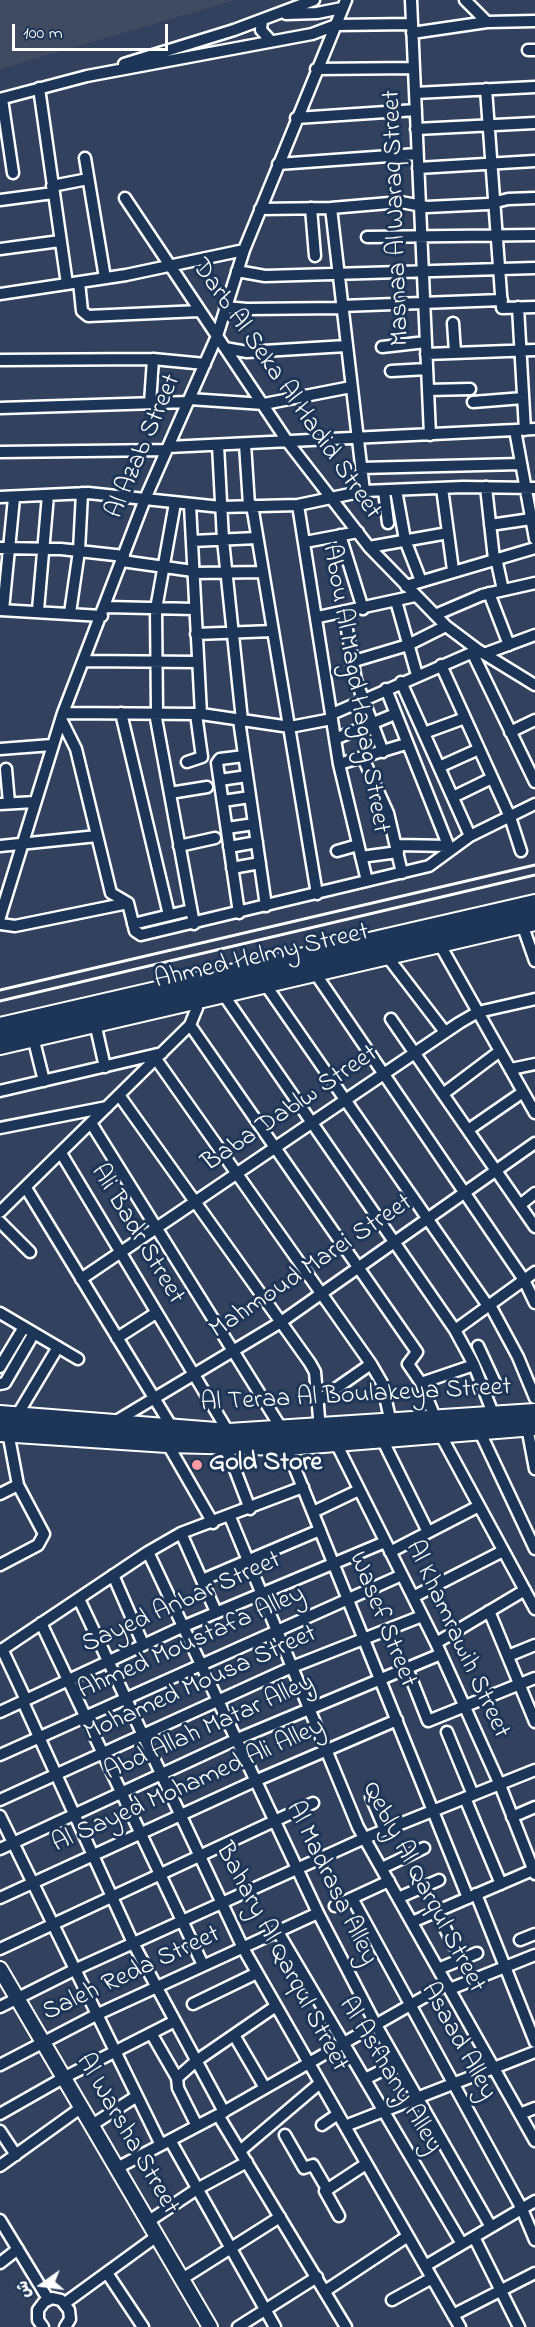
<!DOCTYPE html>
<html>
<head>
<meta charset="utf-8">
<style>
	body { margin:0 }
	#map { position:relative; width:535px; height:2327px; overflow:hidden; background:#32425e; font-family:"Indie Flower","Playpen Sans Arabic",sans-serif }
	canvas { display:block }
	.north { position:absolute; left:12px; top:2255px; width:60px; height:60px; -webkit-text-stroke:4px #1d3557; paint-order:stroke; rotate:256deg; font-size:16px; font-weight:700; line-height:24px; text-align:center; color:#fff }
	.north::after { content:''; display:block; margin:auto; width:21px; height:27px; background:#fff; clip-path:polygon(50% 0,100% 100%,50% 72%,0 100%) }
	.scale { position:absolute; left:12px; top:24px; width:156px; height:27px; box-sizing:border-box; border:3px solid #fff; border-top:0; padding-left:8px; font-size:18px; line-height:21px; white-space:nowrap; color:#fff; -webkit-text-stroke:4px #1d3557; paint-order:stroke }
</style>
</head>
<body>
<div id="map">
<canvas width="535" height="2327"></canvas>
<div class="north">ش</div>
<div class="scale">100 m</div>
</div>
<script>
const c = document.querySelector('canvas').getContext('2d');
c.lineJoin = 'round';
function fill(path, color) {
  c.fillStyle = color;
  c.fill(path, 'evenodd');
}
function shape(rows) {
  const path = new Path2D();
  for (const r of rows) {
    path.moveTo(r[0], r[1]);
    for (let i = 2; i < r.length; i += 2) path.lineTo(r[i], r[i + 1]);
  }
  return path;
}
function strokePath(path, color, width, dash) {
  c.strokeStyle = color;
  c.lineWidth = width;
  c.lineCap = dash ? 'butt' : 'round';
  c.setLineDash(dash || []);
  c.stroke(path);
}
function label(font, color, halo, rows, align = 'center') {
  c.font = font + ' "Indie Flower",sans-serif';
  c.lineWidth = 6;
  c.setLineDash([]);
  c.textBaseline = 'middle';
  c.strokeStyle = halo;
  c.fillStyle = color;
  for (const [text, x, y, turn = 0] of rows) {
    c.save();
    c.translate(x, y);
    c.rotate((+turn || 0) * Math.PI / 180);
    c.textAlign = isNaN(turn) ? turn : align;
    if (halo) c.strokeText(text, 0, 0);
    c.fillText(text, 0, 0);
    c.restore();
  }
}
fill(shape([
	[0,0,235,0,0,69]
]), '#404b62');
const minor = shape([
	[411,0,430,435],
	[465,0,487,22],
	[286,14,317,13,342,8],
	[262,20,261,30,271,41],
	[412,33,487,22,535,21],
	[528,50,535,50],
	[124,64,234,30,314,0],
	[316,69,414,68],
	[39,88,67,284],
	[486,89,502,308,535,307],
	[415,93,535,87],
	[0,99,87,76,312,34,336,25,412,24],
	[2,99,13,173],
	[296,118,416,110],
	[416,129,535,123],
	[85,158,105,278],
	[278,164,417,154],
	[418,168,535,161],
	[52,186,88,179],
	[125,198,287,441,369,547,446,626,478,650,535,685],
	[0,200,53,193],
	[311,208,315,256],
	[331,208,364,491],
	[260,209,331,208,401,202,427,207,488,204,508,199,535,198],
	[367,237,535,235],
	[0,249,60,241],
	[237,271,265,276,535,268],
	[79,282,82,311,88,316,199,311],
	[0,294,126,275,244,250],
	[341,306,502,300],
	[225,307,247,309,341,308],
	[518,307,525,430],
	[453,323,455,352],
	[382,347,426,342],
	[225,348,247,352,346,346],
	[426,354,535,350],
	[0,360,153,359,205,364],
	[391,371,427,369],
	[428,390,470,389],
	[189,399,264,404,351,387],
	[473,402,523,398],
	[150,403,153,359],
	[0,408,188,402],
	[515,430,535,539],
	[245,444,249,505],
	[218,445,223,540,242,720],
	[168,447,535,429],
	[0,452,166,450],
	[361,468,521,464],
	[486,487,494,559],
	[442,488,453,570],
	[396,490,405,540,421,581],
	[384,491,388,523],
	[0,497,88,493,221,507,298,505,364,491,463,487,535,488],
	[190,505,201,714],
	[252,505,317,894],
	[298,505,339,764,367,881],
	[490,525,531,519],
	[340,535,363,609],
	[192,541,257,538],
	[305,542,358,532],
	[369,547,448,533],
	[0,548,61,549,124,556],
	[496,558,503,590],
	[122,561,193,571],
	[194,573,263,572],
	[406,586,535,548],
	[489,593,509,645],
	[396,601,417,675],
	[105,607,195,609],
	[0,610,102,616],
	[3,610,14,498],
	[38,610,48,495],
	[70,613,79,551,82,493],
	[344,613,356,680,383,752],
	[435,615,482,595,535,583],
	[318,617,415,596],
	[196,634,273,631],
	[472,652,535,782],
	[484,654,535,635],
	[84,661,198,662],
	[351,662,408,645,446,626],
	[441,665,510,817,521,851],
	[401,682,470,836],
	[386,689,450,850],
	[63,713,201,714,290,727,332,719],
	[121,713,169,915],
	[155,713,194,924],
	[157,713,156,609,175,503],
	[332,714,478,650],
	[61,719,76,749,111,893,128,903,135,931,141,935,429,866,470,836,535,804],
	[239,720,266,906],
	[510,732,535,720],
	[424,733,465,718],
	[335,739,395,714],
	[0,749,52,745],
	[363,758,388,813,402,873],
	[187,762,202,757,196,714],
	[339,764,406,744],
	[439,767,479,749],
	[6,769,9,803],
	[220,780,247,776],
	[170,793,207,787],
	[453,797,492,778],
	[223,801,250,797],
	[0,804,35,802],
	[227,828,254,824],
	[397,845,449,846],
	[0,846,97,836],
	[179,846,215,838],
	[229,847,257,842],
	[337,851,358,845],
	[361,857,398,852],
	[232,868,260,863],
	[239,913,217,763,220,759,244,756],
	[0,917,63,713,145,499,217,336,244,250,346,0],
	[0,924,15,926,128,903],
	[133,924,191,910],
	[522,924,535,961],
	[439,943,535,1113],
	[386,955,445,1032],
	[315,973,524,1280,535,1303],
	[265,984,488,1306],
	[223,994,455,1330,474,1365,494,1416],
	[391,1019,535,1227],
	[95,1023,105,1067],
	[190,1025,417,1352,408,1364,421,1383,436,1420],
	[33,1037,44,1081],
	[156,1059,371,1364,382,1383,391,1423],
	[511,1069,535,1064],
	[0,1091,162,1053],
	[443,1094,500,1051],
	[119,1095,310,1363,315,1372,320,1429],
	[91,1123,283,1431],
	[0,1128,107,1107],
	[468,1130,523,1092],
	[61,1153,229,1433],
	[26,1188,173,1429],
	[520,1205,535,1193],
	[0,1212,190,1025,197,1008,196,1000],
	[0,1222,30,1252],
	[81,1279,459,1023,478,1012,535,999],
	[490,1305,518,1357,535,1398],
	[0,1313,78,1359],
	[455,1330,535,1272],
	[117,1338,156,1313],
	[478,1346,496,1385,495,1389,486,1392],
	[0,1367,24,1327],
	[421,1383,474,1365],
	[0,1384,5,1383,34,1333],
	[318,1401,371,1364],
	[16,1417,58,1347],
	[113,1423,281,1322,535,1143],
	[527,1427,535,1469],
	[479,1430,535,1549],
	[439,1432,535,1609],
	[381,1437,428,1532],
	[334,1439,436,1643,500,1785,535,1874],
	[167,1443,213,1523],
	[226,1446,250,1509],
	[286,1446,468,1898],
	[0,1494,18,1485],
	[313,1512,359,1490],
	[230,1517,358,1827,535,2141],
	[181,1533,216,1612],
	[148,1552,318,1913,376,2025,491,2227],
	[390,1552,479,1506],
	[0,1565,38,1545,44,1534,18,1485,8,1432],
	[113,1575,143,1644],
	[202,1580,320,1530],
	[413,1597,503,1551],
	[79,1599,243,1948,460,2327],
	[489,1611,535,1722],
	[41,1623,203,1965],
	[436,1643,525,1590],
	[2,1649,26,1700],
	[0,1651,148,1552,181,1533,303,1487],
	[508,1656,535,1645],
	[407,1668,428,1721,535,1678],
	[23,1702,133,1943,224,2112],
	[0,1712,182,1627,385,1542],
	[447,1732,473,1795],
	[0,1755,402,1575],
	[371,1797,385,1830],
	[465,1798,501,1884],
	[0,1800,292,1667,422,1616],
	[0,1816,161,2145],
	[512,1817,535,1807],
	[0,1849,235,1740,441,1654],
	[382,1868,424,1848],
	[476,1894,535,2042],
	[0,1898,255,1781,397,1720],
	[352,1898,522,2209,535,2240],
	[398,1898,439,1880],
	[335,1906,389,1881],
	[437,1911,453,1945],
	[412,1922,533,1870],
	[278,1932,462,2244],
	[520,1940,535,1934],
	[0,1949,313,1803],
	[438,1969,477,1953],
	[450,1989,535,1955],
	[193,2004,257,1973],
	[0,2007,74,1970,365,1838,535,1770],
	[151,2033,177,2078,178,2088,197,2126],
	[234,2035,265,2088],
	[0,2065,96,2015,318,1913],
	[177,2078,196,2061,276,2006],
	[365,2079,397,2063],
	[0,2114,65,2077,175,2021],
	[520,2114,535,2108],
	[218,2115,346,2327],
	[92,2125,137,2096],
	[322,2125,338,2114],
	[345,2126,535,2052],
	[0,2131,16,2155],
	[285,2135,304,2168,313,2165,327,2189],
	[170,2140,275,2327],
	[240,2151,320,2083],
	[0,2166,82,2107],
	[117,2168,218,2115,447,1984],
	[339,2216,325,2191,366,2164],
	[0,2220,48,2299],
	[149,2221,197,2189,247,2162],
	[474,2237,519,2327],
	[0,2263,18,2249],
	[425,2266,535,2201],
	[107,2273,143,2327],
	[182,2279,280,2217],
	[325,2291,408,2236],
	[392,2300,432,2278],
	[65,2303,157,2236],
	[453,2315,535,2273],
	[43,2327,38,2320,38,2310,44,2302,52,2298,61,2300,69,2310,70,2319,65,2327],
	[238,2327,317,2277]
]);
const tertiary = shape([
	[0,1969,210,2327]
]);
const primary = shape([
	[0,1027,535,904],
	[0,1045,535,921],
	[0,1415,229,1433,535,1413],
	[0,1432,167,1443,286,1446,535,1426]
]);
strokePath(minor, '#fff', 15);
strokePath(tertiary, '#fff', 18);
strokePath(primary, '#fff', 22);
strokePath(minor, '#1d3557', 10);
strokePath(tertiary, '#1d3557', 14);
strokePath(primary, '#1d3557', 18);
strokePath(shape([
	[0,990,535,865],
	[0,1001,535,875]
]), '#fff', 3);
for (const [x, y, r, color] of [
	[197,1465,6,"#ff9aa2"]
]) {
  const dot = new Path2D();
  dot.arc(x, y, r, 0, 2 * Math.PI);
  c.fillStyle = color;
  c.fill(dot);
  strokePath(dot, '#1d3557', 2);
}
label('26px', '#fff', '#1d3557', [
	["Masnaa Al Waraq Street",398,218,-92],
	["Darb Al Seka Al Hadid Street",285,390,55],
	["Al Azab Street",145,447,-67],
	["Abou Al Magd Hagag Street",354,689,80],
	["Ahmed Helmy Street",262,958,-13],
	["Baba Dablw Street",291,1110,-34],
	["Ali Badr Street",136,1235,59],
	["Mahmoud Marei Street",312,1268,-34],
	["Al Teraa Al Boulakeya Street",356,1397,-3],
	["Sayed Anbar Street",182,1604,-24],
	["Wasef Street",381,1620,68],
	["Al Khamrawih Street",456,1640,65],
	["Ahmed Moustafa Alley",192,1644,-24],
	["Mohamed Mousa Street",201,1685,-24],
	["Abd Allah Matar Alley",210,1729,-24],
	["Al Sayed Mohamed Ali Alley",189,1787,-24],
	["Al Madrasa Alley",330,1884,64],
	["Qebly Al Qarqul Street",422,1888,62],
	["Bahary Al Qarqul Street",280,1958,62],
	["Saleh Reda Street",132,1975,-25],
	["Asaad Alley",457,2042,61],
	["Al Asfhany Alley",389,2076,59],
	["Al Warsha Street",126,2135,60]
]);
label('bold 26px', '#fff', '#1d3557', [
	["Gold Store",209,1465]
], 'left');
</script>
</body>
</html>
